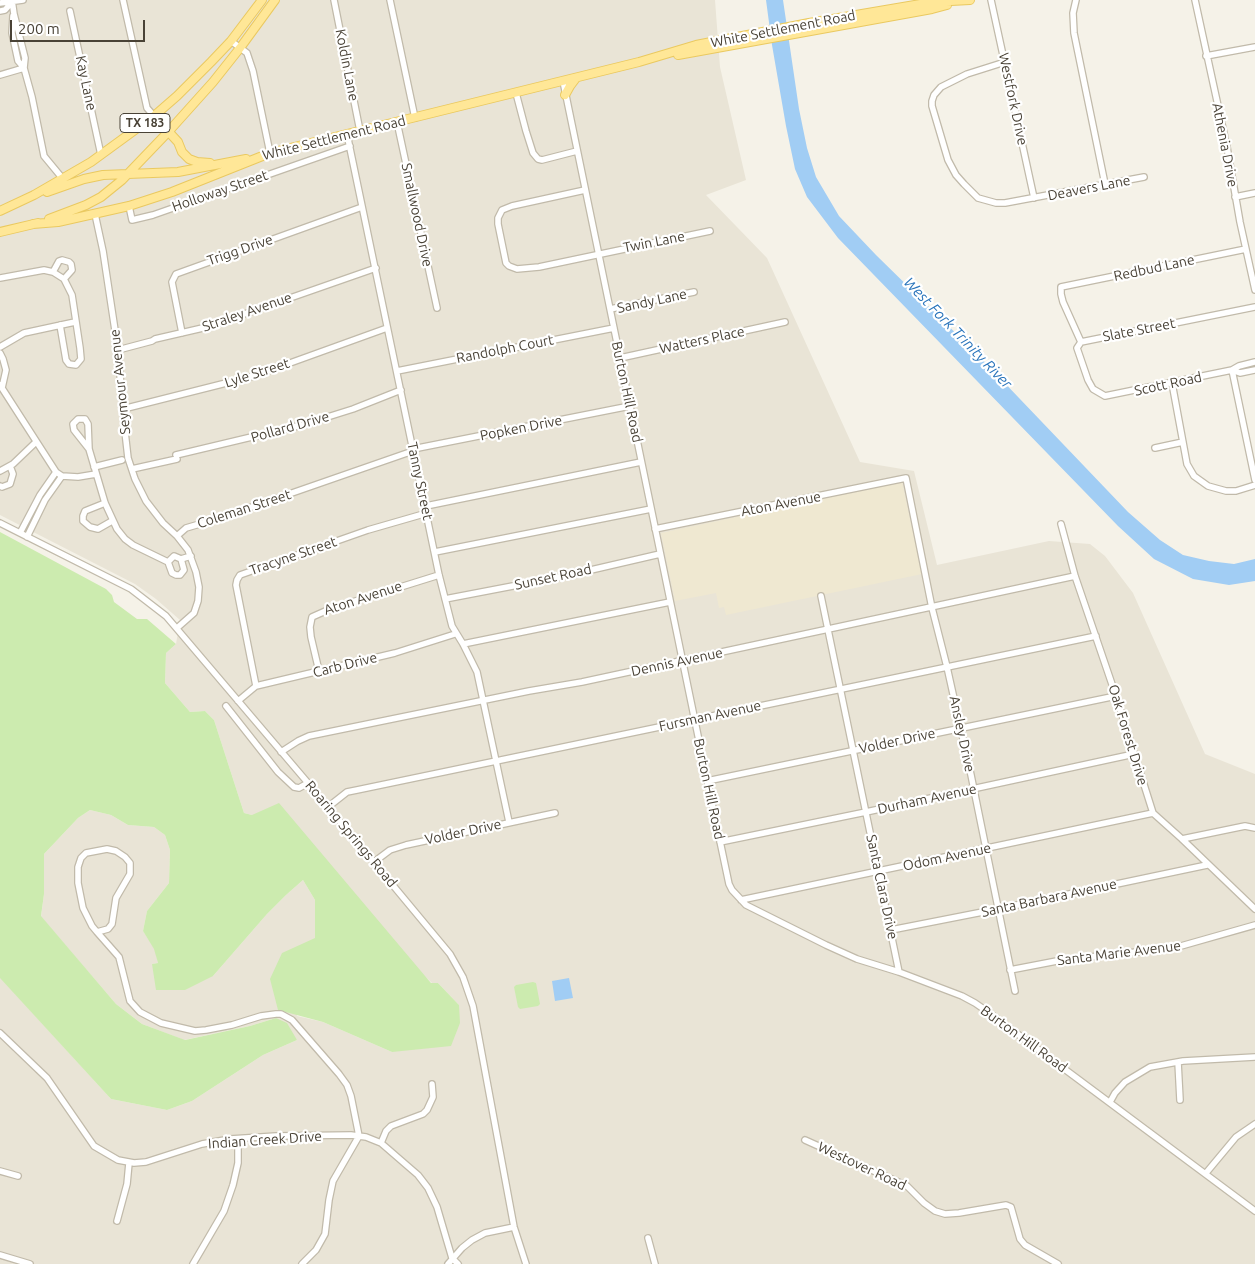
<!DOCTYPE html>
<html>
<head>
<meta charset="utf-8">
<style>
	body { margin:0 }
	#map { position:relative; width:1255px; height:1264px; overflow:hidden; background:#f5f2e8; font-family:Ubuntu,sans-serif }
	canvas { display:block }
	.scale { position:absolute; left:10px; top:20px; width:135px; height:22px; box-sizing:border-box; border:2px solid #494236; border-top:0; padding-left:6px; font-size:15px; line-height:18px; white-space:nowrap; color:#494236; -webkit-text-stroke:4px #fff; paint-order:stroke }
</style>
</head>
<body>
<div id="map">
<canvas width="1255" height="1264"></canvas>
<div class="scale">200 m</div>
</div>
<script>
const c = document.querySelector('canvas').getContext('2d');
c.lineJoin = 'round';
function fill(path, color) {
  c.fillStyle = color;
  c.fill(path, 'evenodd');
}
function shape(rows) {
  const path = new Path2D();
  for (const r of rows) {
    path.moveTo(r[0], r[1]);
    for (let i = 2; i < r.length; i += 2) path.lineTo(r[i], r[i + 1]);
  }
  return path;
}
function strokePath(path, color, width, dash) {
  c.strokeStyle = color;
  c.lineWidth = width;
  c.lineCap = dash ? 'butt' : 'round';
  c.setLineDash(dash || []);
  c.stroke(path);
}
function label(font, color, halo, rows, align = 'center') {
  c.font = font + ' Ubuntu,sans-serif';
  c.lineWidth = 4.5;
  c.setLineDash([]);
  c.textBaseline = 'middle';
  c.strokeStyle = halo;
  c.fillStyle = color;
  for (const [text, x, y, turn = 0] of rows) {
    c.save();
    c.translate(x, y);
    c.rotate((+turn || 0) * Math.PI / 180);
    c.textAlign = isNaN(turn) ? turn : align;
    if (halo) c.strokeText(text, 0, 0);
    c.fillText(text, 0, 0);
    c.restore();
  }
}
fill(shape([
	[0,0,715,0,720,67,746,180,706,195,767,258,860,462,914,471,937,565,1049,541,1090,544,1105,556,1133,593,1205,754,1255,774,1255,1264,0,1264,0,977,111,1099,167,1110,192,1101,263,1055,297,1040,276,1018,250,1026,184,1040,142,1024,116,1004,41,917,44,894,44,854,78,818,90,810,111,815,128,825,154,827,165,835,170,850,169,883,147,911,143,931,155,949,158,963,152,964,213,976,267,914,286,895,303,880,315,900,315,938,297,1016,323,1022,392,1052,459,1005,438,983,432,983,252,815,244,813,214,720,205,711,190,712,165,683,166,653,176,644,180,620,156,599,135,584,0,515]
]), '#e9e4d6');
fill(shape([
	[902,482,922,574,726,615,724,607,719,608,716,593,675,601,661,533]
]), '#efe8d1');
fill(shape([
	[0,532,106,589,112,595,114,602,137,619,147,619,176,644,166,653,165,683,190,712,205,711,214,720,244,813,252,815,279,803,431,983,438,983,459,1005,460,1023,451,1046,392,1052,323,1022,278,1010,270,979,282,953,315,938,315,900,303,880,286,895,267,914,213,976,185,990,156,990,152,964,158,963,154,949,143,931,147,911,169,883,170,850,165,835,154,827,128,825,111,815,90,810,78,818,44,854,44,894,41,916,116,1004,142,1024,185,1040,250,1026,276,1018,287,1023,297,1040,263,1055,192,1101,167,1110,111,1099,0,978],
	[533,982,536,983,540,1004,538,1006,520,1009,518,1007,514,987,516,985]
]), '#ccebaf');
fill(shape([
	[766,0,783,0,799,109,807,148,816,177,839,216,876,255,976,353,1128,512,1160,540,1183,555,1209,561,1234,564,1255,559,1255,581,1229,585,1193,579,1154,559,1118,526,838,238,807,197,795,169,786,126,772,45],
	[569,978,573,998,555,1001,552,981]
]), '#a1cdf4');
const minor = shape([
	[12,0,14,14,25,58,24,68,32,97,44,156,63,179],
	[123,0,147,108,154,116],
	[334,0,360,131],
	[390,0,415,118],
	[991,0,1034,198],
	[1076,0,1073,13,1074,33,1105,184],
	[1195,0,1227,147,1240,222,1255,290],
	[0,3,23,0],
	[0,11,5,10,12,2],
	[70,11,101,155],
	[13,16,12,33,18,61,24,68],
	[231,41,247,53,253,71,270,153],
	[1206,56,1255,47],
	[1005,62,967,74,941,87,934,95,932,101,932,106,948,160,956,175,964,184,978,198,996,203,1005,203,1144,177],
	[0,75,24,68],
	[563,81,709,789,729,884,732,890,746,905,826,945,857,959,899,972,962,996,975,1003,988,1012,1255,1211],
	[516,93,526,131,533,153,538,159,542,160,577,151],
	[397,122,437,308],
	[347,134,439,575,452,626,463,644,477,672,509,822],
	[585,190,512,206,502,210,498,218,498,224,506,263,509,266,517,269,539,267,710,231],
	[1235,197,1255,193],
	[129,206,132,220,153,215,350,146],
	[95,214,103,251,118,350,124,423,128,458,135,479,146,501,163,523,177,536],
	[1246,249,1061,287,1061,294,1063,302,1081,342,1255,307],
	[53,272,59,261,62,260,69,262,71,264,72,270,64,279],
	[0,278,44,270,53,272,64,279,72,295,80,348,81,359,76,365,69,364,66,360,60,325],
	[610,309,694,292],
	[182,333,172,282,176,274,362,207],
	[1081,342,1077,348,1088,380,1093,389,1105,396,1232,370,1239,366,1255,362],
	[0,347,24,333,75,322],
	[118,350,152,341,155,339,207,327,376,268],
	[0,353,3,359,6,370,2,388],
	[620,358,785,322],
	[1232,370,1255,480],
	[1232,370,1240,373,1255,370],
	[397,371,614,328],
	[1172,383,1187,464,1194,476,1208,486,1226,491,1236,491,1255,485],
	[0,385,56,472,62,476,78,477,96,474],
	[123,409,254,376,387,328],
	[1155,448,1183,442],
	[89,449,74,430,73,424,78,419,85,419,88,424,89,449,105,503,117,529,125,539,133,545,168,562],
	[176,455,302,425,353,409,401,390],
	[94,467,122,460],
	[132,469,177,459],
	[0,471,13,464,36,442],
	[0,486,2,487,10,484,13,474,10,466],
	[105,503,85,511,83,516,83,521,90,527,98,529,112,521],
	[426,506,641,462],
	[0,523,131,589,166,616,308,783,450,954,463,977,473,1006,514,1227,526,1264],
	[1061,524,1075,576,1116,696,1153,813,1182,839,1255,909],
	[655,529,906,478,932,608,947,667,971,775,1015,991],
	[20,533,40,495,56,472],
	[27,537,45,500,62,476],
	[435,552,651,509],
	[168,562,172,573,176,575,180,575,184,570,181,559],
	[168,562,174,556,181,559,191,556],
	[821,596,899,972],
	[445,599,565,576,660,554],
	[177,628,194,613,198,601,199,587,196,572,188,550,177,536,186,528,220,518,410,452,418,448,630,406],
	[463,644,670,602],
	[319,671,311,637,310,627,312,617,330,609,439,575],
	[256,686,236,585,237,580,240,575,368,530,427,513],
	[238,701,256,686,395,653,455,634],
	[226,706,278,772,294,787,299,788,308,783],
	[281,752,298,741,309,736,529,691,582,682,1075,576],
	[707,781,1116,696],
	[328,807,347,792,357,790,1096,636],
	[1182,839,1245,826,1255,828],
	[720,842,866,812,1134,754],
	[107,849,116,851,125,857,130,863,130,874,116,898,112,924,108,929,97,932,92,926,83,908,78,883,78,867,81,858,86,853,107,849],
	[374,862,390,850,406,845,555,813],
	[741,900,1153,813],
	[891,930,998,909,1207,865],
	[97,932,119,957,130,1001,140,1012,161,1023,195,1031,206,1030,232,1025,261,1016,276,1014,281,1014,292,1020,339,1074,347,1085,351,1096,359,1136,333,1181,329,1200,325,1234,316,1250,302,1264],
	[1010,970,1062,960,1174,948,1255,925],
	[0,1033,47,1078,94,1146,118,1160,134,1163,146,1162,202,1144,230,1139,276,1136,351,1135,366,1137,381,1143,418,1175,428,1188,437,1207,452,1258,458,1264],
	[1178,1062,1180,1100],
	[1110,1102,1115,1093,1125,1082,1150,1067,1183,1061,1255,1057],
	[805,1140,907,1186,924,1203,935,1211,945,1214,959,1213,1006,1205,1011,1207,1020,1239,1025,1245,1058,1264],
	[381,1143,386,1131,391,1126,423,1114,427,1110,433,1097,432,1084],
	[0,1171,18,1176],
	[1206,1173,1236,1137,1255,1124],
	[117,1221,127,1184,129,1163],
	[648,1238,655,1264],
	[0,1255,30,1264],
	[193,1264,224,1211,233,1185,238,1163,238,1139],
	[448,1264,462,1248,472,1240,485,1233,514,1227]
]);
const major = shape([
	[678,55,932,9,947,5],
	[565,95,570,86,576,78],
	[154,116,178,142,182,152,189,159,197,162,210,163],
	[47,192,84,179,103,175,178,172,246,159],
	[0,211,34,195,91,162,154,116,177,96,211,62,231,41,262,0],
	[49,219,86,205,101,197,122,180,169,131,213,82,240,48,275,0],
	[33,224,58,222,129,206,172,192,270,153,639,62,696,45,809,23,932,2,970,0],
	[0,232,38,223]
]);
strokePath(minor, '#c1baaa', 8);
strokePath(major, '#eac960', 10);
strokePath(minor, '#fff', 5.5);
strokePath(major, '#ffe797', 8);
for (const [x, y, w] of [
	[145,123,50]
]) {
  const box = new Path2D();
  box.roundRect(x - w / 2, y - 9.5, w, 19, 4);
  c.fillStyle = '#fff';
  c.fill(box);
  strokePath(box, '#494236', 1);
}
label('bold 12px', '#494236', null, [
	["TX 183",145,123]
]);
label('14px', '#494236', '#fff', [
	["White Settlement Road",783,29,-11],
	["Koldin Lane",347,65,79],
	["Kay Lane",86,83,78],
	["Westfork Drive",1013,99,78],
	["White Settlement Road",334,138,-14],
	["Athenia Drive",1225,145,79],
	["Deavers Lane",1089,188,-11],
	["Holloway Street",220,191,-19],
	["Smallwood Drive",417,215,78],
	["Twin Lane",654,242,-11],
	["Trigg Drive",240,250,-19],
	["Redbud Lane",1154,268,-12],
	["Sandy Lane",652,301,-12],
	["Straley Avenue",247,312,-19],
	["Slate Street",1139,330,-11],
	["Watters Place",702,340,-12],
	["Randolph Court",505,349,-11],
	["Lyle Street",257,373,-18],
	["Seymour Avenue",120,382,-96],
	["Scott Road",1168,384,-12],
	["Burton Hill Road",627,392,78],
	["Pollard Drive",290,427,-16],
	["Popken Drive",521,428,-11],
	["Tanny Street",420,481,78],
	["Aton Avenue",781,504,-11],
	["Coleman Street",244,509,-18],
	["Tracyne Street",293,556,-19],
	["Sunset Road",553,577,-12],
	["Aton Avenue",363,598,-18],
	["Dennis Avenue",677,662,-12],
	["Carb Drive",345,665,-14],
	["Fursman Avenue",710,716,-12],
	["Ansley Drive",962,734,78],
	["Oak Forest Drive",1128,735,73],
	["Volder Drive",897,741,-12],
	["Burton Hill Road",709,789,78],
	["Durham Avenue",927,799,-12],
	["Volder Drive",463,832,-12],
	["Roaring Springs Road",351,834,50],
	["Odom Avenue",947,857,-12],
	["Santa Clara Drive",882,887,78],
	["Santa Barbara Avenue",1049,898,-12],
	["Santa Marie Avenue",1119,953,-7],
	["Burton Hill Road",1024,1039,36],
	["Indian Creek Drive",265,1140,-4],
	["Westover Road",862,1166,25]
]);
label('italic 15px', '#2974bb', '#fff', [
	["West Fork Trinity River",958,333,46]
]);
</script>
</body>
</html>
